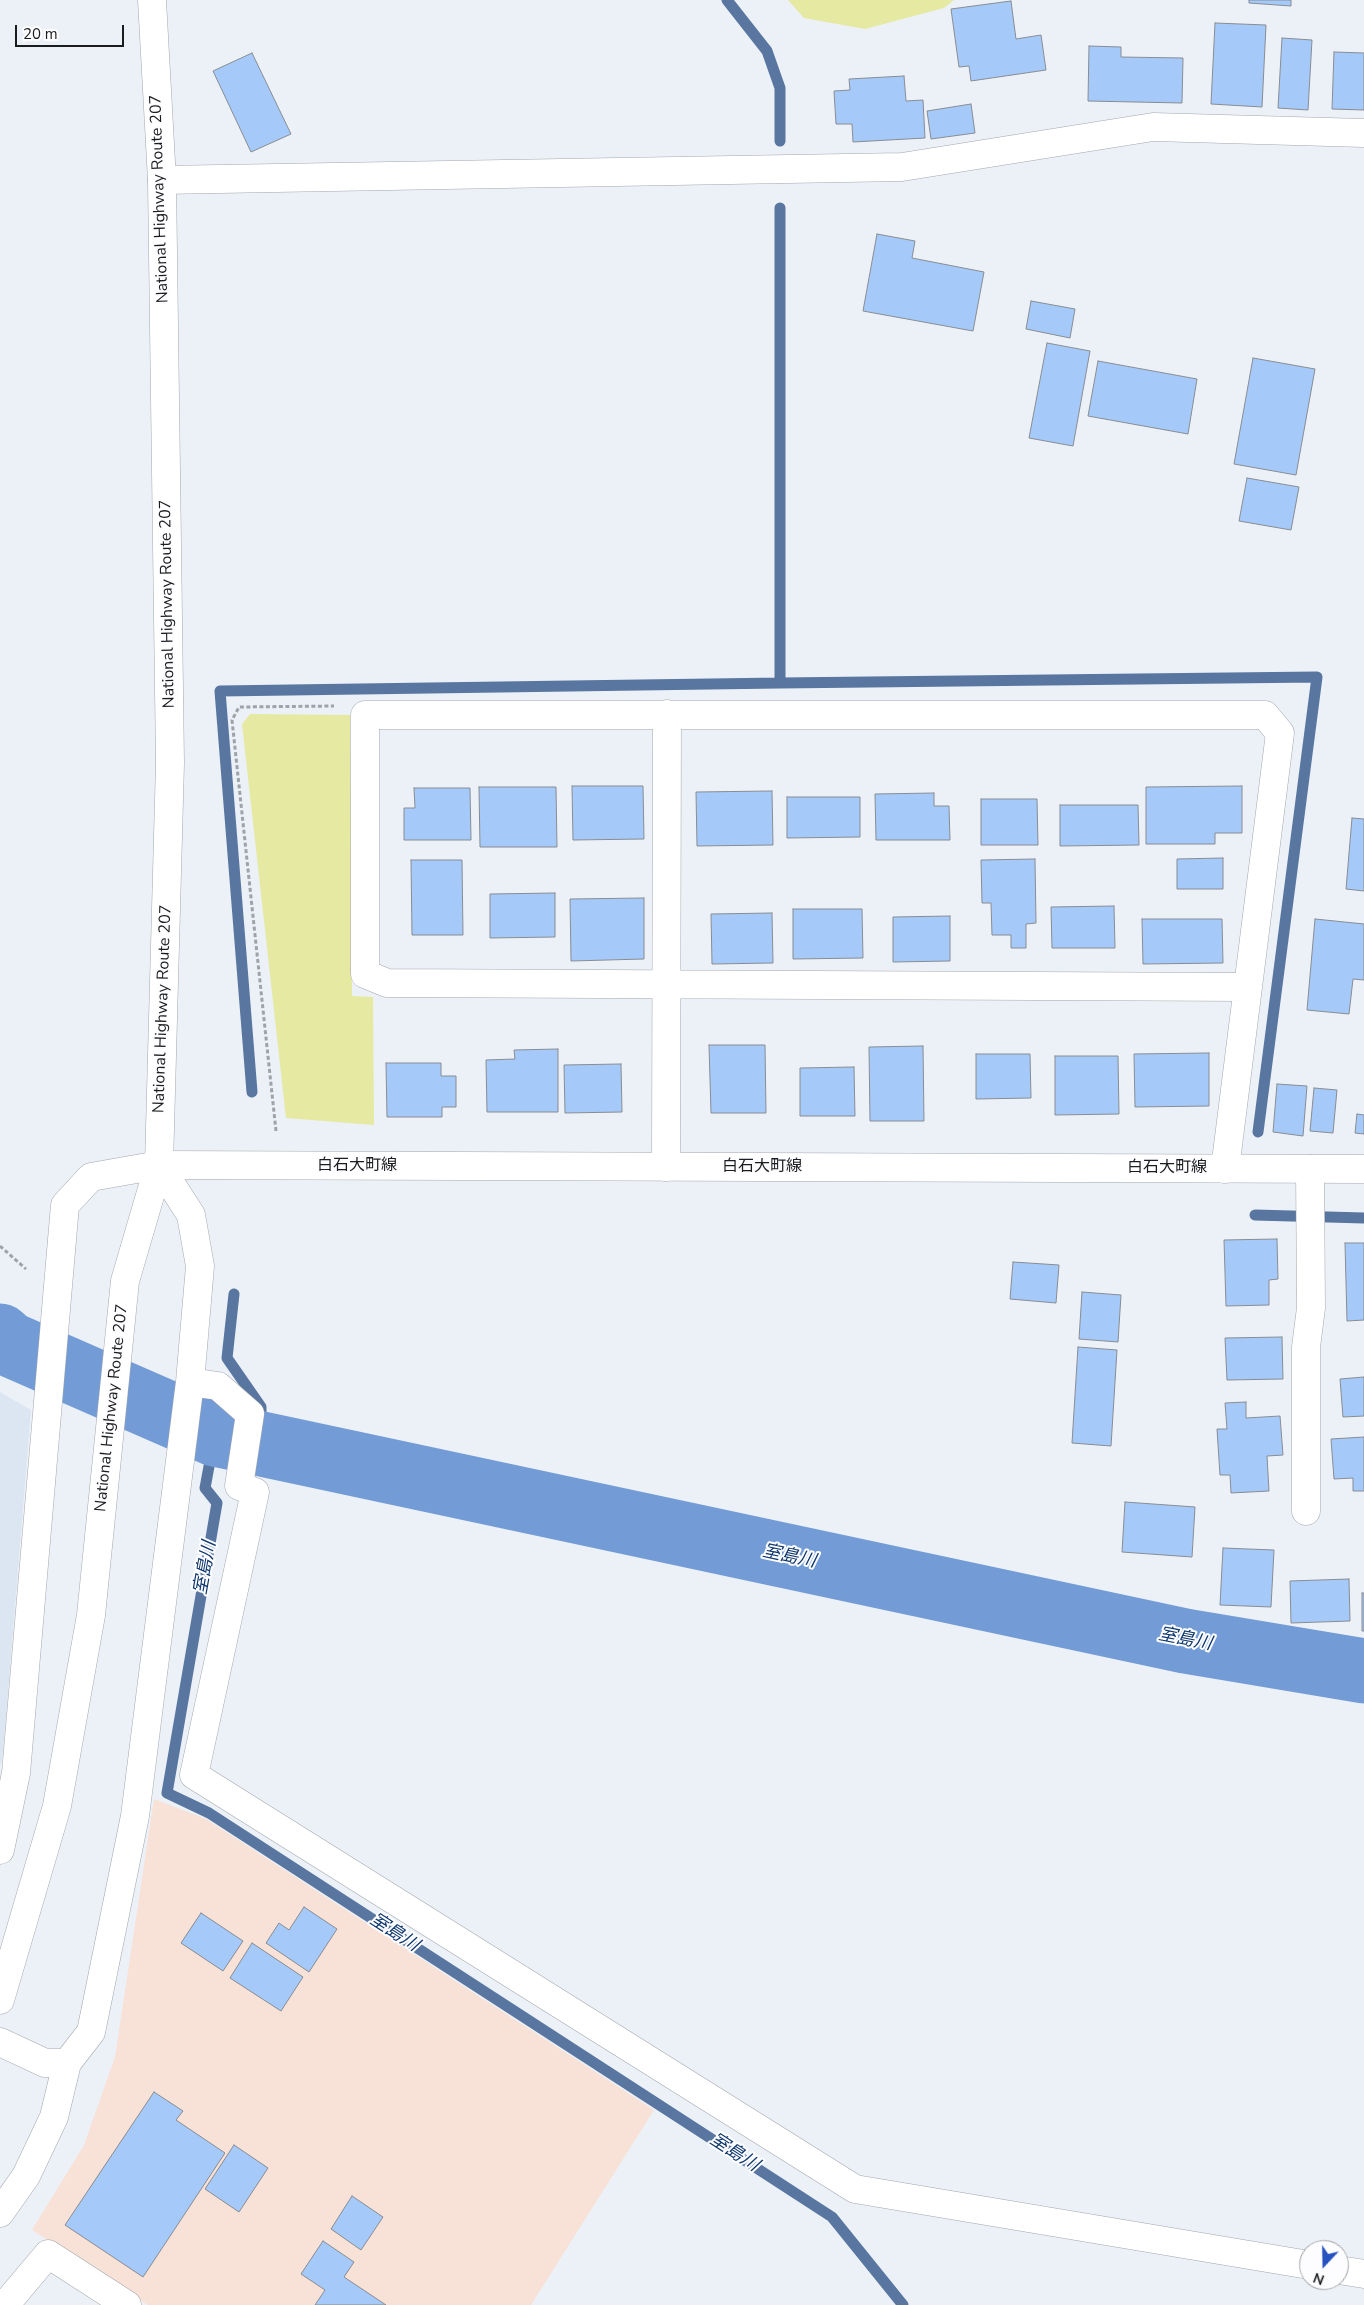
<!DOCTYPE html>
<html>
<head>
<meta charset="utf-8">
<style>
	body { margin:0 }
	#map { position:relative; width:1364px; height:2305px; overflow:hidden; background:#ecf1f7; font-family:"Nunito Sans",sans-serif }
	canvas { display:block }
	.north { position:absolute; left:1299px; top:2240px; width:50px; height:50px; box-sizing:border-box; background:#fdfdff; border:1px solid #a2a3a5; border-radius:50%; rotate:201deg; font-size:14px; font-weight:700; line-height:20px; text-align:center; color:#1a1c1e }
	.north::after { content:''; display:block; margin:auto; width:18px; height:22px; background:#2652c0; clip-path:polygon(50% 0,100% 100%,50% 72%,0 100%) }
	.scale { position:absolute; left:15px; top:25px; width:109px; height:22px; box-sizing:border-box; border:2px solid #1a1c1e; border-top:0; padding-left:6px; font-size:15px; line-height:18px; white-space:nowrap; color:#1a1c1e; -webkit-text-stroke:4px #fdfdff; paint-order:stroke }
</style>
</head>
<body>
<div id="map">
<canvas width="1364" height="2305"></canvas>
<div class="north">N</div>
<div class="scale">20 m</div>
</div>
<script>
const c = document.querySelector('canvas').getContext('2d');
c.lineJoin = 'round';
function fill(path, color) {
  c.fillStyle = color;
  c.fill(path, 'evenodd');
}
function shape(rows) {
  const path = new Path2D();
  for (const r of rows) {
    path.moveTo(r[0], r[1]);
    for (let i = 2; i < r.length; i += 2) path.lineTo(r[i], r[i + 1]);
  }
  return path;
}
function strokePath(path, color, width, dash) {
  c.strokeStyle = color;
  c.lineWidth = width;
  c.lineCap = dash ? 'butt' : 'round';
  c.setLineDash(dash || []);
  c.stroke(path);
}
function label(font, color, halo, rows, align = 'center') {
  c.font = font + ' "Nunito Sans","Noto Sans JP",sans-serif';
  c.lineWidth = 4;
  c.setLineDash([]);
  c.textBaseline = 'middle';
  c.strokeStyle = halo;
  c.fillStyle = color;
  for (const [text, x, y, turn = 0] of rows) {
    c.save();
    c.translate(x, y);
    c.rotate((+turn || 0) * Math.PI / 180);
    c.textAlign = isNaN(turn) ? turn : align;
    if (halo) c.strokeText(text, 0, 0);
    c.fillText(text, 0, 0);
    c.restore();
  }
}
fill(shape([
	[154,1799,206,1819,654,2110,531,2305,148,2305,32,2230,84,2145,115,2057]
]), '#f8e1d6');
fill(shape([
	[0,1392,31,1410,3,1753,0,1766]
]), '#dce6f2');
fill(shape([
	[788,0,954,0,944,8,865,29,804,18],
	[250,714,350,715,352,996,373,997,374,1125,286,1118,242,724]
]), '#e5e9a2');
strokePath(shape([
	[727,0,767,51,780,88,780,141],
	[780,208,780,683,1317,677,1258,1132],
	[252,1092,220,691,780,683],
	[1255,1215,1364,1218],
	[234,1294,227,1358,261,1407,261,1416],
	[215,1434,205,1488,217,1503,167,1793,209,1813,832,2217,903,2305]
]), '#5876a0', 11);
strokePath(shape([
	[0,1336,9,1344,215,1434,1185,1641,1364,1671]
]), '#739cd7', 65);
const building = shape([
	[1249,0,1291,0,1291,6,1249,3,1249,0],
	[1011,1,1016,39,1041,35,1046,70,971,81,969,66,959,67,951,9,1011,1],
	[1215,23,1266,25,1262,107,1211,104,1215,23],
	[1282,38,1312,40,1308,110,1278,108,1282,38],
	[1089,46,1121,47,1121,57,1183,58,1182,103,1088,101,1089,46],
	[1334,52,1364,53,1364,110,1332,109,1334,52],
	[252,53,291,134,251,152,213,71,252,53],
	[904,76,906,101,923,100,925,138,853,142,852,124,836,124,834,91,850,90,849,79,904,76],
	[971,104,975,133,931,139,927,111,971,104],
	[877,234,915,241,912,258,984,272,973,331,863,311,877,234],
	[1031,301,1075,309,1070,338,1026,329,1031,301],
	[1047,343,1090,351,1073,446,1029,438,1047,343],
	[1253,358,1315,369,1296,475,1234,464,1253,358],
	[1098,361,1197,379,1188,434,1088,416,1098,361],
	[1247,478,1299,487,1291,530,1239,521,1247,478],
	[572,786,643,786,644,839,573,840,572,786],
	[1242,786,1242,833,1215,833,1215,844,1146,844,1146,787,1242,786],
	[479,787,556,787,557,847,480,847,479,787],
	[414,788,470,788,471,840,404,840,404,808,415,808,414,788],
	[772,791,773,845,697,846,696,792,772,791],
	[934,793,934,806,949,806,950,840,876,840,875,794,934,793],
	[787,797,860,797,860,837,787,838,787,797],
	[981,799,1037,799,1038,845,981,845,981,799],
	[1060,805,1138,805,1139,845,1060,846,1060,805],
	[1352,818,1364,819,1364,891,1346,889,1352,818],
	[1223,858,1223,889,1177,889,1177,859,1223,858],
	[1035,859,1036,923,1026,924,1026,948,1011,948,1011,935,992,935,991,903,982,903,981,860,1035,859],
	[411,860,462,860,463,935,412,935,411,860],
	[555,893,555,937,490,938,490,894,555,893],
	[644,898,644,959,571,961,570,899,644,898],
	[1114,906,1115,948,1052,948,1051,907,1114,906],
	[793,909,862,909,863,958,793,959,793,909],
	[772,913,773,963,712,964,711,914,772,913],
	[950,916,950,961,893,962,893,917,950,916],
	[1142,919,1222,919,1223,963,1143,964,1142,919],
	[1315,919,1364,924,1364,980,1353,979,1349,1014,1307,1010,1315,919],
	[709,1045,765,1045,766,1113,711,1113,709,1045],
	[923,1046,924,1121,870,1121,869,1047,923,1046],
	[558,1049,558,1112,487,1112,486,1060,515,1059,514,1050,558,1049],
	[1209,1053,1209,1106,1135,1107,1134,1054,1209,1053],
	[976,1054,1030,1054,1031,1098,976,1099,976,1054],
	[1055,1056,1118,1056,1119,1114,1055,1115,1055,1056],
	[386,1063,441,1063,441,1076,456,1076,456,1107,442,1107,442,1117,387,1117,386,1063],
	[621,1064,622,1112,565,1113,564,1065,621,1064],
	[854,1067,855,1116,800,1116,800,1068,854,1067],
	[1277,1084,1307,1086,1303,1136,1273,1132,1277,1084],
	[1314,1088,1337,1090,1333,1133,1310,1131,1314,1088],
	[1357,1114,1364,1115,1364,1134,1355,1133,1357,1114],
	[1277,1239,1278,1279,1269,1280,1269,1305,1226,1306,1224,1240,1277,1239],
	[1345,1243,1364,1243,1364,1320,1347,1321,1345,1243],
	[1013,1262,1059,1265,1056,1303,1010,1299,1013,1262],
	[1082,1292,1121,1295,1118,1342,1079,1339,1082,1292],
	[1282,1337,1283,1379,1227,1380,1225,1338,1282,1337],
	[1078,1347,1117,1350,1111,1446,1072,1443,1078,1347],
	[1364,1377,1364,1416,1343,1417,1340,1379,1364,1377],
	[1246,1402,1246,1418,1280,1416,1283,1455,1267,1456,1269,1491,1231,1493,1230,1475,1220,1475,1217,1429,1227,1429,1225,1403,1246,1402],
	[1364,1437,1364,1491,1353,1491,1353,1478,1334,1479,1331,1439,1364,1437],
	[1125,1502,1195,1507,1192,1557,1122,1552,1125,1502],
	[1223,1548,1274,1550,1271,1607,1220,1605,1223,1548],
	[1349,1579,1350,1621,1291,1623,1290,1581,1349,1579],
	[1362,1593,1364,1593,1364,1631,1362,1631,1362,1593],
	[304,1907,337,1929,309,1972,266,1943,279,1923,289,1930,304,1907],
	[201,1913,243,1941,223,1971,181,1943,201,1913],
	[252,1943,303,1977,281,2011,230,1978,252,1943],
	[154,2092,183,2111,176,2120,225,2153,143,2277,65,2225,154,2092],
	[234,2145,268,2168,239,2212,205,2189,234,2145],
	[352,2196,383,2217,361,2250,331,2229,352,2196],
	[323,2241,354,2262,344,2277,386,2305,315,2305,325,2290,301,2274,323,2241]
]);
fill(building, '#a5cafa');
strokePath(building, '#888c92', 1);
const street = shape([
	[162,180,902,167,1153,127,1364,133],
	[666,1167,667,714],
	[1225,1169,1280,733,1265,715,365,715,365,974,387,983,1247,987],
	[190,1382,218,1386,250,1414,239,1486,255,1492,194,1775,855,2189,1309,2265],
	[1306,1511,1306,1347,1311,1308,1310,1169],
	[0,1850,16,1773,65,1205,91,1177,159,1165,191,1215,200,1266,190,1382,135,1816,91,2032,67,2063,54,2117,26,2176,0,2213],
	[0,2042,45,2063,67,2063],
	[1339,2270,1364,2274],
	[5,2305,48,2254,127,2305]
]);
const secondary = shape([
	[159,1165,1364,1169]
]);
const highway = shape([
	[0,2000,57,1806,91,1615,125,1281,159,1165,170,763,162,180,152,0]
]);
strokePath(street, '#a3a7ad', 29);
strokePath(secondary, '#a3a7ad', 29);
strokePath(highway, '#a3a7ad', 29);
strokePath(shape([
	[276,1131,232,720,239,707,334,706],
	[0,1246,26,1269]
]), '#9fa2a7', 3, [4, 2.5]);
strokePath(street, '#fff', 28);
strokePath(secondary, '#fff', 28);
strokePath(highway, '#fff', 28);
label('16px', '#1a1c1e', '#fdfdff', [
	["National Highway Route 207",160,199,-92],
	["National Highway Route 207",168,604,-91],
	["National Highway Route 207",163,1009,-88],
	["白石大町線",357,1166],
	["白石大町線",762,1167],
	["白石大町線",1167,1168],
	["National Highway Route 207",112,1408,-84]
]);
label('italic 18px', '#0e376c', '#fdfdff', [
	["室島川",789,1557,12],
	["室島川",206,1568,-80],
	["室島川",1185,1640,11],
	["室島川",394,1933,33],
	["室島川",734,2153,33]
]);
</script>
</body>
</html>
